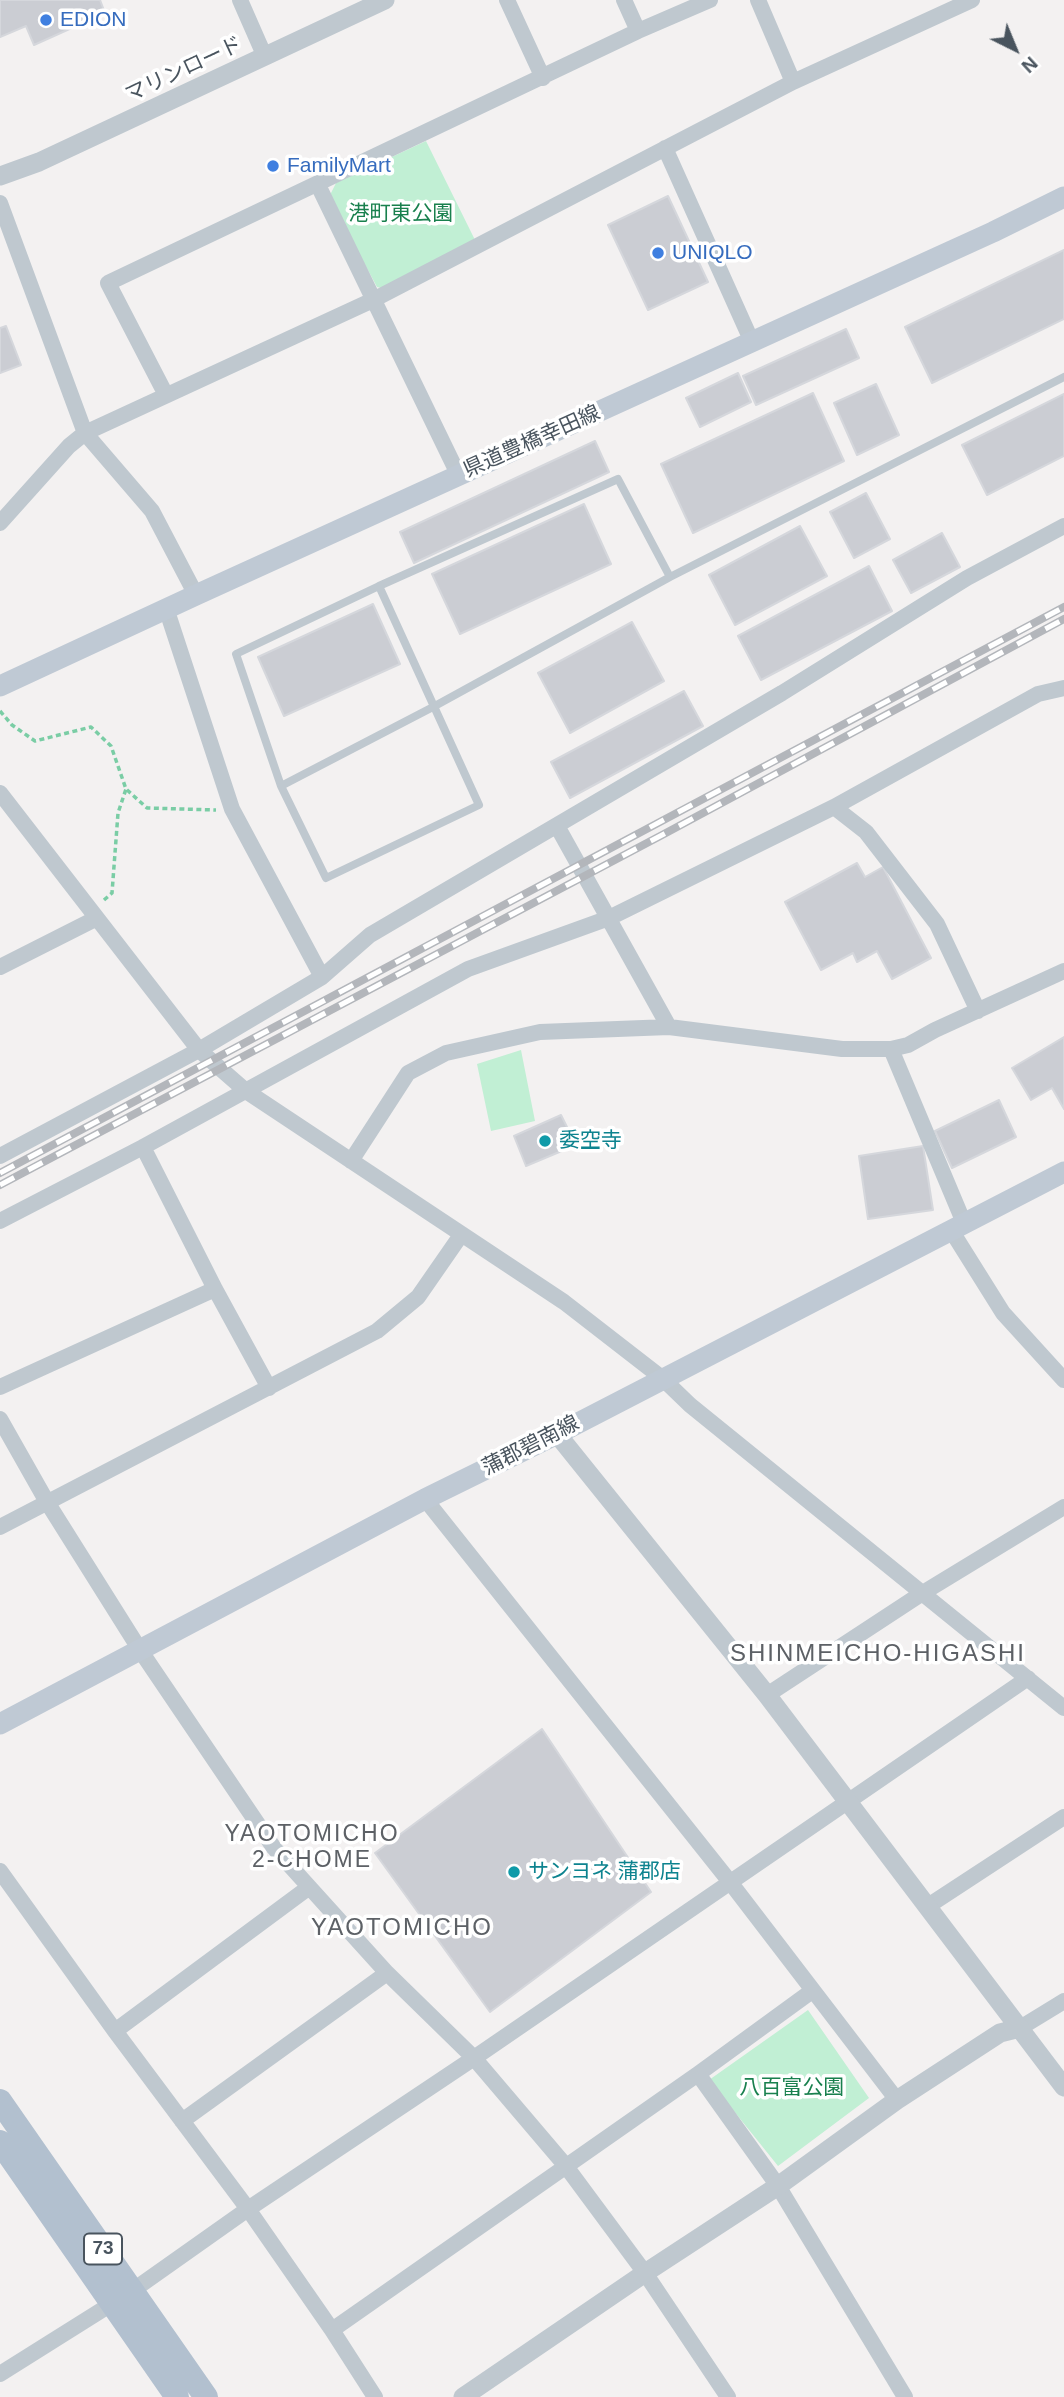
<!DOCTYPE html>
<html>
<head>
<meta charset="utf-8">
<style>
	body { margin:0 }
	#map { position:relative; width:1064px; height:2397px; overflow:hidden; background:#f3f1f1; font-family:Helvetica,sans-serif }
	canvas { display:block }
	.north { position:absolute; left:980px; top:14px; width:70px; height:70px; -webkit-text-stroke:5px #fff; paint-order:stroke; rotate:137deg; font-size:19px; font-weight:700; line-height:28px; text-align:center; color:#49545e }
	.north::after { content:''; display:block; margin:auto; width:24px; height:32px; background:#49545e; clip-path:polygon(50% 0,100% 100%,50% 72%,0 100%) }
</style>
</head>
<body>
<div id="map">
<canvas width="1064" height="2397"></canvas>
<div class="north">N</div>
</div>
<script>
const c = document.querySelector('canvas').getContext('2d');
c.lineJoin = 'round';
function fill(path, color) {
  c.fillStyle = color;
  c.fill(path, 'evenodd');
}
function shape(rows) {
  const path = new Path2D();
  for (const r of rows) {
    path.moveTo(r[0], r[1]);
    for (let i = 2; i < r.length; i += 2) path.lineTo(r[i], r[i + 1]);
  }
  return path;
}
function strokePath(path, color, width, dash) {
  c.strokeStyle = color;
  c.lineWidth = width;
  c.lineCap = dash ? 'butt' : 'round';
  c.setLineDash(dash || []);
  c.stroke(path);
}
function label(font, color, halo, rows, align = 'center') {
  c.font = font + ' Helvetica,"Noto Sans JP",sans-serif';
  c.lineWidth = 7;
  c.setLineDash([]);
  c.textBaseline = 'middle';
  c.strokeStyle = halo;
  c.fillStyle = color;
  for (const [text, x, y, turn = 0] of rows) {
    c.save();
    c.translate(x, y);
    c.rotate((+turn || 0) * Math.PI / 180);
    c.textAlign = isNaN(turn) ? turn : align;
    if (halo) c.strokeText(text, 0, 0);
    c.fillText(text, 0, 0);
    c.restore();
  }
}
fill(shape([
	[426,141,475,240,381,288,377,287,329,197,336,183],
	[521,1050,535,1121,491,1131,477,1064],
	[808,2010,869,2098,778,2166,709,2080]
]), '#c1efd4');
const building = shape([
	[0,0,100,0,105,13,34,45,26,26,0,37,0,0],
	[668,196,708,282,648,310,608,225,668,196],
	[1064,250,1064,319,932,383,905,327,1064,250],
	[6,326,21,365,0,373,0,328,6,326],
	[846,329,859,358,756,405,743,376,846,329],
	[738,373,751,402,700,427,686,398,738,373],
	[876,384,899,435,857,455,834,403,876,384],
	[813,393,844,461,693,533,661,464,813,393],
	[1064,394,1064,456,987,495,962,445,1064,394],
	[595,441,609,472,414,563,400,532,595,441],
	[866,493,890,539,854,558,830,512,866,493],
	[584,504,611,564,460,634,432,574,584,504],
	[800,526,827,576,735,625,709,575,800,526],
	[942,533,960,567,911,593,893,560,942,533],
	[869,566,892,611,761,680,738,636,869,566],
	[373,604,400,664,284,716,258,657,373,604],
	[632,622,664,681,570,733,538,673,632,622],
	[684,691,703,726,570,798,551,762,684,691],
	[857,863,865,877,883,867,931,958,892,979,877,951,857,962,853,953,821,970,785,902,857,863],
	[1064,1037,1064,1109,1052,1088,1031,1100,1012,1068,1064,1037],
	[999,1100,1016,1137,952,1168,935,1131,999,1100],
	[561,1115,576,1145,526,1166,514,1136,561,1115],
	[923,1146,933,1210,868,1219,859,1156,923,1146],
	[542,1729,651,1892,490,2012,375,1853,542,1729]
]);
fill(building, '#cbcdd3');
strokePath(building, '#d5d7dc', 2);
strokePath(shape([
	[0,711,12,725,35,741,91,727,111,746,126,789,147,808,216,810],
	[104,900,112,893,118,813,126,789]
]), '#7acda5', 3.5, [5, 3.5]);
strokePath(shape([
	[670,577,618,479,379,586,236,654,281,786,433,707,670,577,1064,377],
	[281,786,326,878,479,805,379,586]
]), '#bfc8cf', 8);
strokePath(shape([
	[240,0,265,57],
	[507,0,543,78],
	[624,0,638,31],
	[758,0,793,82],
	[665,148,752,342],
	[318,185,459,476],
	[0,203,85,433,152,511,196,595],
	[166,395,108,283,638,31,710,0],
	[0,523,69,446,85,433,373,300,793,82,972,0],
	[166,608,232,809,322,977],
	[0,793,199,1050,246,1091,564,1302,662,1378,690,1405,1064,1708],
	[834,807,866,832,937,924,978,1011],
	[557,826,669,1027],
	[0,967,97,918],
	[891,1049,964,1223],
	[143,1147,215,1289,269,1388],
	[0,1156,199,1050,322,977,370,935,782,693,967,578,1064,526],
	[351,1161,408,1073,446,1053,540,1032,669,1027,842,1049,891,1049,908,1045,935,1030,1064,971],
	[0,1221,143,1147,468,969,609,918,834,807,1038,694,1064,688],
	[951,1230,1003,1313,1064,1380],
	[0,1387,215,1289],
	[0,1419,47,1502,140,1650,274,1848,387,1973,474,2058,565,2165,645,2273,728,2397],
	[425,1499,730,1882,897,2100],
	[0,1527,377,1331,418,1297,461,1235],
	[767,1695,921,1594,1064,1507],
	[0,1871,115,2031,248,2209,332,2330,375,2397],
	[928,1906,1064,1817],
	[1020,2028,1064,2001],
	[115,2031,308,1888],
	[698,2074,778,2186,905,2397],
	[182,2121,387,1973],
	[132,2291,248,2209,474,2058,1028,1678],
	[332,2330,698,2074,812,1991],
	[0,2374,113,2303]
]), '#bfc8cf', 16);
strokePath(shape([
	[0,176,39,162,385,0],
	[557,1434,767,1695,1064,2087],
	[463,2397,645,2273,778,2186,897,2100,1000,2033,1020,2028]
]), '#bfc8cf', 19);
strokePath(shape([
	[0,686,196,595,993,232,1064,197],
	[0,1724,425,1499,557,1434,1064,1172]
]), '#bfc9d4', 21);
strokePath(shape([
	[0,2101,206,2397],
	[0,2142,177,2397]
]), '#b2c0cf', 24);
const rail = shape([
	[0,1173,1064,607],
	[0,1185,664,834,1064,619]
]);
strokePath(rail, '#b3b6bb', 8);
strokePath(rail, '#fff', 5, [16]);
for (const [x, y, r, color] of [
	[46,20,7,"#3f7fe0"],
	[273,166,7,"#3f7fe0"],
	[658,253,7,"#3f7fe0"],
	[545,1141,7,"#0f9aa8"],
	[514,1872,7,"#0f9aa8"]
]) {
  const dot = new Path2D();
  dot.arc(x, y, r, 0, 2 * Math.PI);
  c.fillStyle = color;
  c.fill(dot);
  strokePath(dot, '#fff', 2.5);
}
for (const [x, y, w] of [
	[103,2249,38]
]) {
  const box = new Path2D();
  box.roundRect(x - w / 2, y - 15.5, w, 31, 5);
  c.fillStyle = '#fff';
  c.fill(box);
  strokePath(box, '#49545e', 2);
}
label('bold 19px', '#49545e', null, [
	["73",103,2249]
]);
label('21px', '#366cbe', '#fff', [
	["EDION",60,20],
	["FamilyMart",287,166],
	["UNIQLO",672,253]
], 'left');
label('21px', '#49545e', '#fff', [
	["マリンロード",184,70,-25],
	["県道豊橋幸田線",532,442,-24],
	["蒲郡碧南線",531,1446,-27]
]);
label('21px', '#19804e', '#fff', [
	["港町東公園",401,214],
	["八百富公園",792,2088]
]);
label('21px', '#0d838f', '#fff', [
	["委空寺",559,1141],
	["サンヨネ 蒲郡店",528,1872]
], 'left');
c.letterSpacing = '2px';
label('23px', '#5d6166', '#fff', [
	["YAOTOMICHO",312,1835],
	["2-CHOME",312,1861]
]);
c.letterSpacing = '0px';
c.letterSpacing = '2px';
label('24px', '#5d6166', '#fff', [
	["SHINMEICHO-HIGASHI",878,1654],
	["YAOTOMICHO",402,1928]
]);
c.letterSpacing = '0px';
</script>
</body>
</html>
